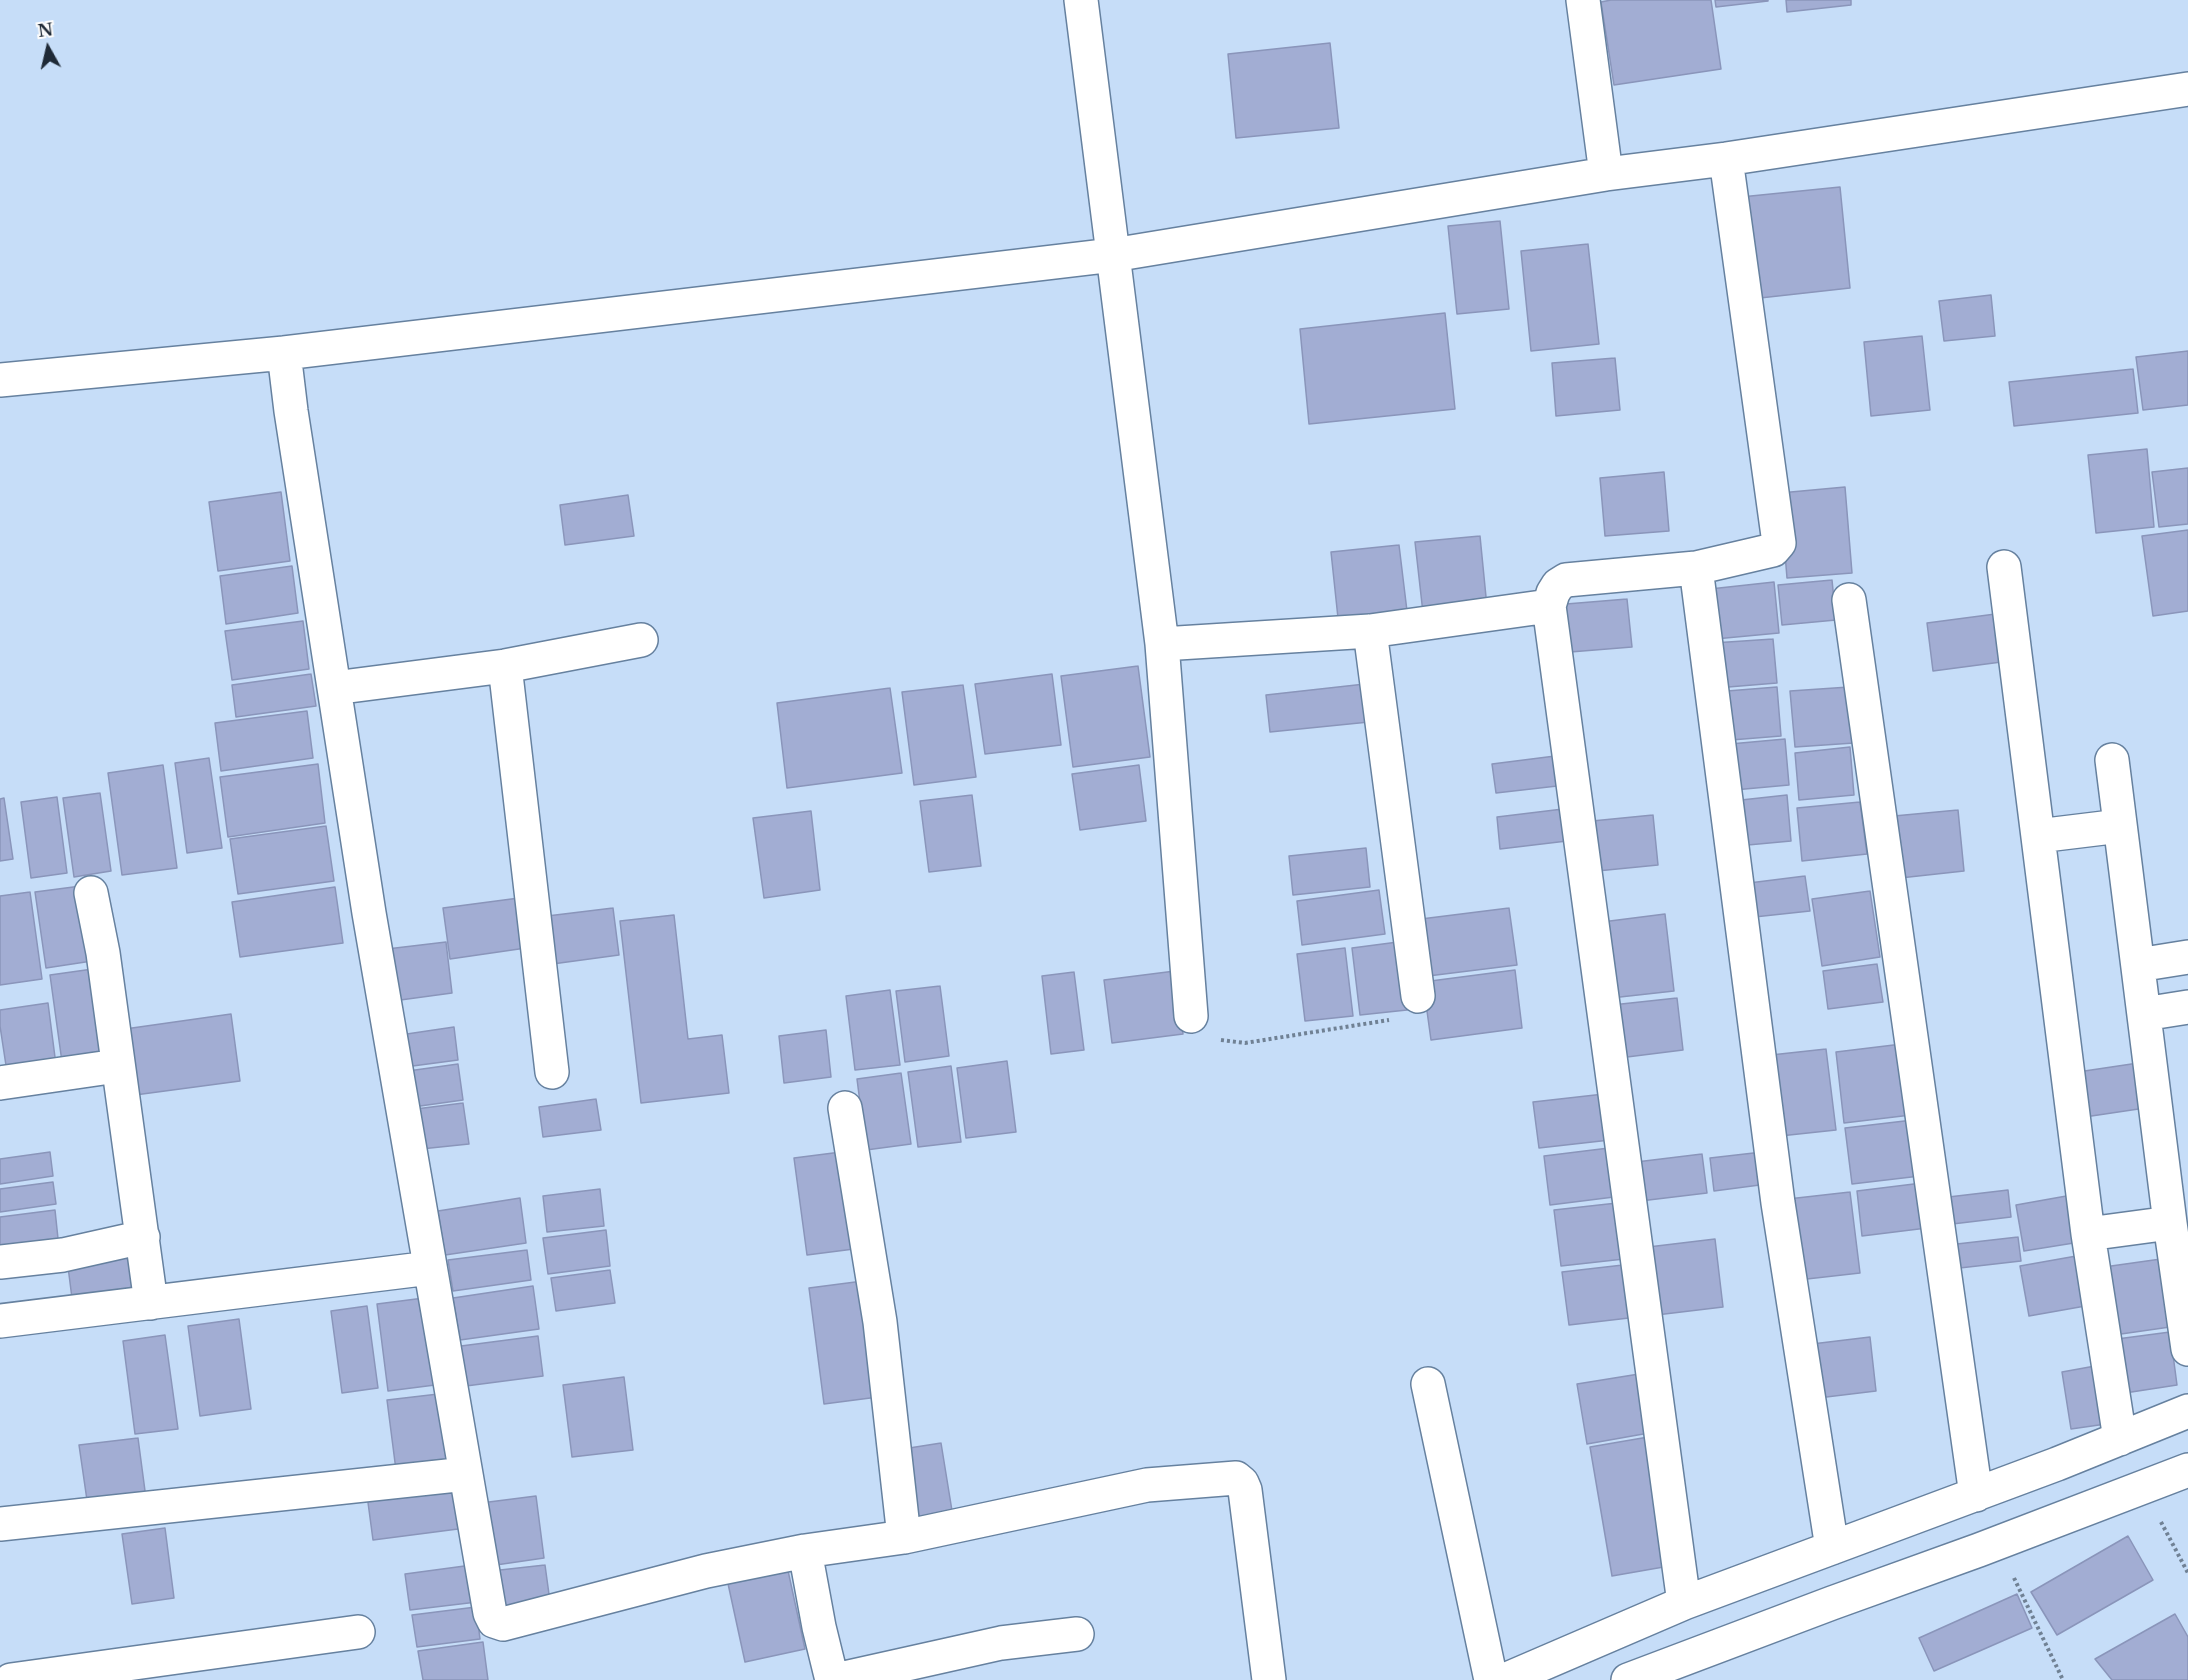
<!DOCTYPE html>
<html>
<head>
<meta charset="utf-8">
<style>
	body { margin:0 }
	#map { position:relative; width:2188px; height:1680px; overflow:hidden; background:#c6ddf8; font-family:"Libre Baskerville",serif }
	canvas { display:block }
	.north { position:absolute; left:18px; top:18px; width:60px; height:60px; -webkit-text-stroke:4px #fcfcfc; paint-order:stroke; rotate:352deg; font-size:16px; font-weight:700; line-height:24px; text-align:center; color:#1f2a37 }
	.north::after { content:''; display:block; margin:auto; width:21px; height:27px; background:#1f2a37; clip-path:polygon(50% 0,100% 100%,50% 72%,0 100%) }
</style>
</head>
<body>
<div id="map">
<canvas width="2188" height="1680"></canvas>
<div class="north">N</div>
</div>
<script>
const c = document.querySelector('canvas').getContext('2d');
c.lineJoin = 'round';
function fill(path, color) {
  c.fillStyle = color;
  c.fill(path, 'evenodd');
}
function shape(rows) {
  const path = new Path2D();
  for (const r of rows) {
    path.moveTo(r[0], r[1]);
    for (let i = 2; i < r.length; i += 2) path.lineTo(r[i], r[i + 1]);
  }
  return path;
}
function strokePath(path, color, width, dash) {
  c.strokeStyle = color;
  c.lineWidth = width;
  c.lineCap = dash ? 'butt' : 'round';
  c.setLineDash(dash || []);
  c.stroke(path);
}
const building = shape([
	[1611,0,1711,0,1721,69,1614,85,1601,2,1611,0],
	[1715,0,1768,0,1768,1,1716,7,1715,0],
	[1786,0,1851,0,1851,5,1787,12,1786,0],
	[1330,43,1339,128,1236,138,1228,54,1330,43],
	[1840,187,1850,288,1751,299,1741,197,1840,187],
	[1500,221,1509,309,1457,314,1448,226,1500,221],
	[1588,244,1599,344,1531,351,1521,251,1588,244],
	[1991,295,1995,336,1944,341,1939,301,1991,295],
	[1445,313,1455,409,1309,424,1300,329,1445,313],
	[1922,336,1930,410,1871,416,1864,342,1922,336],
	[2188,351,2188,405,2143,410,2136,357,2188,351],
	[1615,358,1620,410,1556,416,1552,363,1615,358],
	[2133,369,2138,413,2014,426,2009,382,2133,369],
	[2147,449,2154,527,2096,533,2088,455,2147,449],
	[2188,468,2188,524,2159,527,2152,472,2188,468],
	[1664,472,1669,531,1605,536,1600,478,1664,472],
	[1845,487,1852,573,1787,578,1780,493,1845,487],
	[281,492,290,561,218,571,209,502,281,492],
	[628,495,634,536,565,545,560,505,628,495],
	[2188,530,2188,611,2153,616,2142,536,2188,530],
	[1480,536,1487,607,1423,613,1415,542,1480,536],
	[1399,545,1407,611,1338,618,1331,552,1399,545],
	[292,566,298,613,226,624,220,576,292,566],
	[1832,580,1836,620,1782,625,1778,585,1832,580],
	[1774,582,1779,633,1715,639,1710,589,1774,582],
	[1627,599,1632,647,1558,653,1554,605,1627,599],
	[2003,613,2009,661,1933,671,1927,623,2003,613],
	[303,621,309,669,232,680,225,631,303,621],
	[1773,639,1777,683,1716,688,1713,643,1773,639],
	[1138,666,1150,757,1073,767,1061,676,1138,666],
	[311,674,316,706,236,717,232,685,311,674],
	[1052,674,1061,745,985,754,975,684,1052,674],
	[1365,684,1369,722,1270,732,1266,695,1365,684],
	[963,685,976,777,914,785,902,692,963,685],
	[1777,687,1781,736,1731,740,1727,691,1777,687],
	[1849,687,1854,743,1795,747,1790,691,1849,687],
	[890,688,902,773,787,788,777,703,890,688],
	[307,711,313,758,221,771,215,723,307,711],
	[1785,739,1789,785,1734,790,1730,744,1785,739],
	[1850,747,1854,795,1799,800,1795,753,1850,747],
	[1563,755,1566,785,1496,793,1492,764,1563,755],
	[209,758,222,848,187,853,175,763,209,758],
	[318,764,325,823,228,837,220,777,318,764],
	[163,765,177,868,122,875,108,773,163,765],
	[1139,765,1146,821,1080,830,1072,774,1139,765],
	[100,793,111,871,74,877,63,798,100,793],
	[972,795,981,866,929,872,920,801,972,795],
	[1787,795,1791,841,1737,846,1732,801,1787,795],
	[57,797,67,873,31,878,21,802,57,797],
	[4,798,13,859,0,861,0,799,4,798],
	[1860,802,1867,854,1802,861,1797,808,1860,802],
	[1563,809,1567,841,1500,849,1497,817,1563,809],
	[1958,810,1964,871,1900,878,1894,816,1958,810],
	[811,811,820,890,764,898,753,818,811,811],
	[1653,815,1658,865,1587,872,1582,822,1653,815],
	[326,826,334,881,238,894,230,839,326,826],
	[1366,848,1370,887,1293,895,1289,856,1366,848],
	[1805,876,1810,911,1745,918,1741,884,1805,876],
	[81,886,92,961,46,968,35,892,81,886],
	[335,887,343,943,240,957,232,902,335,887],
	[1379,890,1385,934,1302,945,1297,901,1379,890],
	[1870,891,1880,957,1822,966,1812,899,1870,891],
	[30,892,42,979,0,985,0,896,30,892],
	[519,898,526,948,450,959,443,908,519,898],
	[613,908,619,955,545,965,539,917,613,908],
	[1509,908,1517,965,1420,977,1413,920,1509,908],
	[1665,914,1674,991,1611,998,1602,922,1665,914],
	[674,915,688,1039,722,1035,729,1093,641,1103,620,921,674,915],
	[446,942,452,993,393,1001,387,949,446,942],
	[1398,942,1407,1010,1360,1015,1352,948,1398,942],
	[1345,948,1353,1016,1305,1021,1297,954,1345,948],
	[1877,964,1883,1002,1828,1009,1823,971,1877,964],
	[100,968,112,1055,62,1062,50,975,100,968],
	[1515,970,1522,1028,1431,1040,1423,982,1515,970],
	[1175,971,1183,1034,1112,1043,1104,980,1175,971],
	[1074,972,1084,1050,1051,1054,1042,976,1074,972],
	[940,986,949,1056,905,1062,896,991,940,986],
	[890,990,900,1065,855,1070,846,996,890,990],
	[1677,998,1683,1050,1619,1058,1612,1005,1677,998],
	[48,1003,56,1065,7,1072,0,1026,0,1010,48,1003],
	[231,1014,240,1081,135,1095,125,1029,231,1014],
	[454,1027,458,1060,405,1067,400,1035,454,1027],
	[826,1030,831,1077,784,1083,779,1036,826,1030],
	[1902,1044,1911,1115,1844,1123,1836,1052,1902,1044],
	[1826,1049,1836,1130,1780,1136,1771,1055,1826,1049],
	[1007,1061,1016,1132,966,1138,957,1068,1007,1061],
	[2145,1062,2152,1107,2078,1118,2071,1073,2145,1062],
	[458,1064,463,1100,413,1107,408,1071,458,1064],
	[951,1066,961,1142,918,1147,908,1072,951,1066],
	[901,1073,911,1144,866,1150,857,1079,901,1073],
	[1604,1094,1610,1140,1539,1148,1533,1102,1604,1094],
	[596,1099,601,1130,543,1137,539,1107,596,1099],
	[463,1103,469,1144,421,1149,416,1109,463,1103],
	[1913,1120,1920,1176,1852,1184,1845,1128,1913,1120],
	[1609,1148,1614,1197,1550,1205,1544,1156,1609,1148],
	[1771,1151,1775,1183,1714,1191,1710,1158,1771,1151],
	[50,1152,53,1176,0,1184,0,1159,50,1152],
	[841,1152,854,1249,807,1255,794,1158,841,1152],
	[1702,1154,1707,1193,1632,1202,1628,1163,1702,1154],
	[53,1182,56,1204,0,1212,0,1189,53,1182],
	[1922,1183,1927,1228,1862,1236,1857,1191,1922,1183],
	[600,1189,604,1226,547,1232,543,1196,600,1189],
	[2008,1190,2011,1217,1944,1225,1940,1198,2008,1190],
	[1850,1192,1860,1273,1798,1280,1788,1199,1850,1192],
	[2072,1195,2080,1242,2024,1251,2016,1205,2072,1195],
	[520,1198,526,1243,445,1255,438,1211,520,1198],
	[1617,1203,1624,1259,1561,1266,1554,1210,1617,1203],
	[55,1210,59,1248,0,1255,0,1217,55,1210],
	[606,1230,610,1266,548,1274,543,1238,606,1230],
	[2018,1237,2021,1261,1951,1269,1948,1245,2018,1237],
	[1715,1239,1723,1307,1648,1316,1640,1248,1715,1239],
	[527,1250,531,1280,453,1291,448,1260,527,1250],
	[133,1251,138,1297,73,1306,67,1259,133,1251],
	[2082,1255,2091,1305,2029,1316,2020,1266,2082,1255],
	[2168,1258,2177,1326,2114,1335,2104,1267,2168,1258],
	[1623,1265,1629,1318,1569,1325,1562,1272,1623,1265],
	[610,1270,615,1303,556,1311,551,1278,610,1270],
	[863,1281,878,1397,824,1404,809,1288,863,1281],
	[533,1286,539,1329,460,1340,453,1298,533,1286],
	[424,1298,435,1385,388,1391,377,1304,424,1298],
	[367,1306,378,1388,342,1393,331,1311,367,1306],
	[239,1319,251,1409,200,1416,188,1326,239,1319],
	[2170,1332,2177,1385,2125,1393,2117,1339,2170,1332],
	[165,1335,178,1429,135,1434,123,1341,165,1335],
	[538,1336,543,1376,466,1386,461,1346,538,1336],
	[1870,1337,1876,1391,1818,1398,1812,1344,1870,1337],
	[2095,1366,2106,1424,2071,1429,2062,1372,2095,1366],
	[1639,1374,1649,1433,1587,1444,1577,1384,1639,1374],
	[624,1377,633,1450,572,1457,563,1385,624,1377],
	[447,1393,457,1469,397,1478,387,1400,447,1393],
	[1654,1436,1675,1565,1612,1576,1590,1447,1654,1436],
	[138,1438,147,1506,89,1514,79,1445,138,1438],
	[941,1443,954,1523,915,1529,903,1449,941,1443],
	[452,1484,458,1529,373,1540,367,1495,452,1484],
	[536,1496,544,1558,489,1566,481,1503,536,1496],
	[165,1528,174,1598,132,1604,122,1534,165,1528],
	[2128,1536,2153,1580,2057,1635,2031,1592,2128,1536],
	[472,1565,477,1602,410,1610,405,1574,472,1565],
	[545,1565,551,1609,497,1616,491,1571,545,1565],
	[787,1566,805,1649,745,1662,727,1579,787,1566],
	[2017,1594,2032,1628,1934,1671,1919,1638,2017,1594],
	[476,1607,480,1639,417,1647,412,1615,476,1607],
	[2175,1614,2188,1637,2188,1680,2112,1680,2095,1659,2175,1614],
	[483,1642,488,1680,423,1680,418,1651,483,1642]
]);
fill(building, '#a2add3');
strokePath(building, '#8a95ba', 1.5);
const minor = shape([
	[1081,0,1162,644,1191,1016],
	[1583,0,1606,174],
	[284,353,291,411,369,913,490,1613,494,1621,503,1624,706,1571,805,1551,904,1537,1147,1485,1236,1478,1242,1483,1245,1490,1269,1680],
	[0,380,284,353,1113,255,1606,174,1726,159,2188,89],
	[2004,567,2088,1234,2120,1439],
	[1696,568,1778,1203,1832,1548],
	[1849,600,1976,1495],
	[1370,631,1418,996],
	[1162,644,1370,631,1549,606],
	[505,666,552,1072],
	[334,688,505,666,641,640],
	[2112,760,2170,1223,2188,1349],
	[2038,836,2120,826],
	[91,893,103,953,151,1303],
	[2138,965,2188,957],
	[2144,1014,2188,1007],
	[0,1083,117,1066],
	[845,1108,880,1322,904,1537],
	[2088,1234,2170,1223],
	[0,1262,63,1255,143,1237],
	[0,1321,430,1268],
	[1428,1384,1491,1680],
	[0,1524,466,1474],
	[805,1551,819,1627,832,1680],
	[1684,1603,1549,606,1553,593,1558,585,1566,580,1696,568,1773,550,1779,543,1726,159],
	[11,1680,358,1632],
	[835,1680,1001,1643,1077,1634],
	[1505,1680,1684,1603,2057,1464,2188,1411],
	[1628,1680,1832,1603,1979,1550,2188,1470]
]);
strokePath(minor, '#66819f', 36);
strokePath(shape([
	[1221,1040,1245,1043,1389,1020],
	[2161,1522,2188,1573],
	[2014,1578,2063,1680]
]), '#708194', 4, [3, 3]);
strokePath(minor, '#fff', 33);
</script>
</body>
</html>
